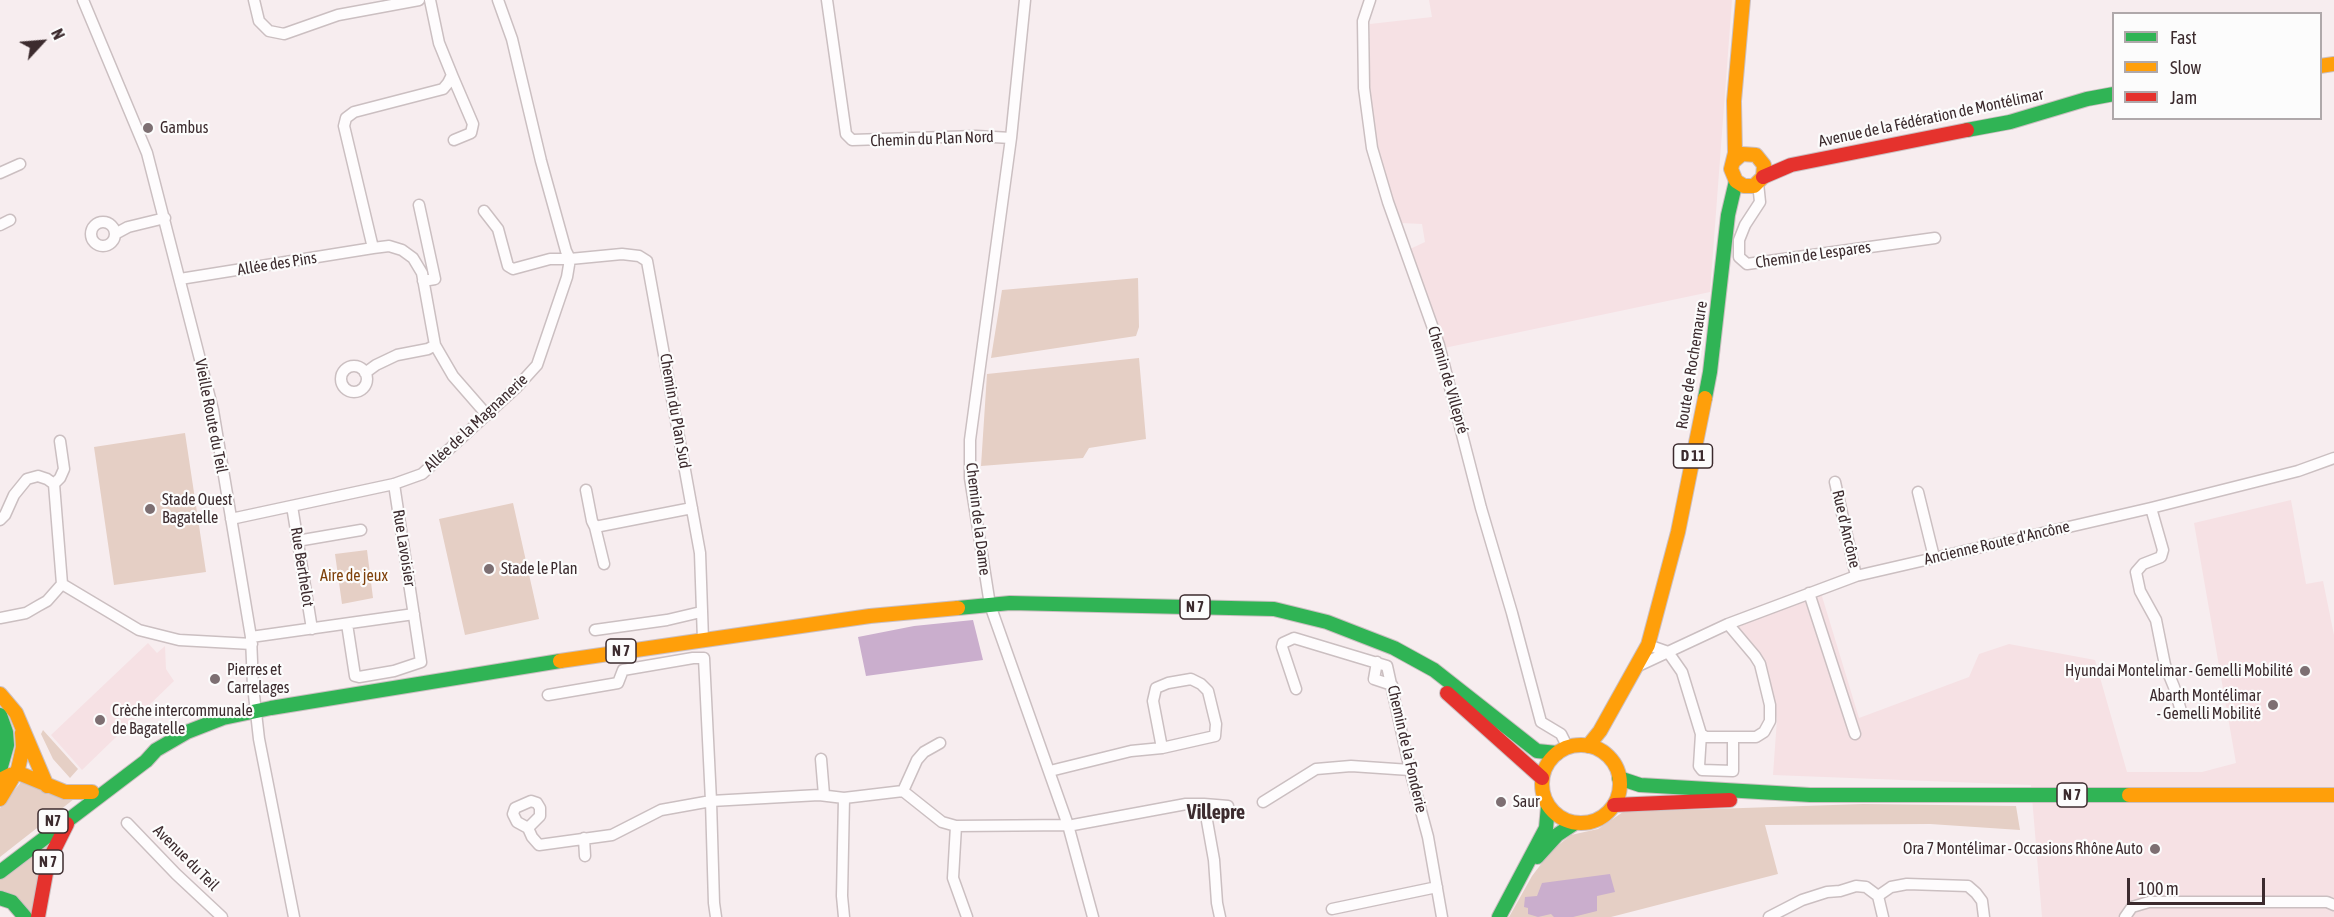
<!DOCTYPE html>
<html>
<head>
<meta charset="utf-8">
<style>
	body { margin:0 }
	#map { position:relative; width:2334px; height:917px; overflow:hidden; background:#f7edef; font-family:"Asap Condensed",sans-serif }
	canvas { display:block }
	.legend { position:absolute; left:2112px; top:12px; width:210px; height:108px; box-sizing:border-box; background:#fcfcfc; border:2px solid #afa8aa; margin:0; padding:8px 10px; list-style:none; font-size:18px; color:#3c2b2e }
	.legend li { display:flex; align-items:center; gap:12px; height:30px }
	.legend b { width:30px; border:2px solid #afa8aa }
	.north { position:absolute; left:12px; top:12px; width:60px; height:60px; -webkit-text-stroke:4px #fcfcfc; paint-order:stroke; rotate:64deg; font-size:16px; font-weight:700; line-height:24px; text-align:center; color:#3c2b2e }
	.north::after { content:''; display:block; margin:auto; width:21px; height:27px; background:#3c2b2e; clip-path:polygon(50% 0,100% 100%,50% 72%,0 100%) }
	.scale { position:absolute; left:2127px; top:878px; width:138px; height:27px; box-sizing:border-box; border:3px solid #3c2b2e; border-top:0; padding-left:8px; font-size:18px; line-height:21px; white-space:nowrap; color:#3c2b2e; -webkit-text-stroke:4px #fcfcfc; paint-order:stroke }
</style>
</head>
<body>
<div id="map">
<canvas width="2334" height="917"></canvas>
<ul class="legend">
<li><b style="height:8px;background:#30b455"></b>Fast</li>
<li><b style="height:8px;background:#ff9f0a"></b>Slow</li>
<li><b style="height:8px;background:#e5322d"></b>Jam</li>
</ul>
<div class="north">N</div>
<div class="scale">100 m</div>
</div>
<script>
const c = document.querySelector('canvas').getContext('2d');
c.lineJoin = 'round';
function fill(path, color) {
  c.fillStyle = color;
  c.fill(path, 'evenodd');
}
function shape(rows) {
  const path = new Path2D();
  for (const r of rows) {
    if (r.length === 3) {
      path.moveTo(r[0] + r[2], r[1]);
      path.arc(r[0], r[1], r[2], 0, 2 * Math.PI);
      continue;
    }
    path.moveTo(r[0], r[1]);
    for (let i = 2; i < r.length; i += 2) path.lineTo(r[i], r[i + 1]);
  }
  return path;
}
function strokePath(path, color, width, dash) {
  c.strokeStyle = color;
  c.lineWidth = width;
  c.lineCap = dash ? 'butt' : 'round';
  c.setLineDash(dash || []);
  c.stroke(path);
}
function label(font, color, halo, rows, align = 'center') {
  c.font = font + ' "Asap Condensed",sans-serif';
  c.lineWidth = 4.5;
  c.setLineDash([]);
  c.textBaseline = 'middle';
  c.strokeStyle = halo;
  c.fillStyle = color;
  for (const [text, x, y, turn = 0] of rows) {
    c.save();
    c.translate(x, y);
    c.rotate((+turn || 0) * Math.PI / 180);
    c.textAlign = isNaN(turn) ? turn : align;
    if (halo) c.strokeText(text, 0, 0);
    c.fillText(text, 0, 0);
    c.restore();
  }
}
fill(shape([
	[1429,0,1732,0,1710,292,1444,348,1410,249,1425,242,1422,224,1401,223,1388,187,1376,144,1369,84,1370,24,1432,17],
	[2291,500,2306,584,2323,581,2334,635,2334,917,2042,917,2031,785,1773,775,1777,719,1763,662,1735,628,1821,593,1859,718,1969,677,1979,654,2009,644,2095,660,2127,772,2202,772,2236,763,2194,523],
	[148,643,157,653,165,646,166,669,174,681,82,770,51,735]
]), '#f6e1e4');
fill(shape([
	[1138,278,1139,327,1136,336,991,358,1002,290],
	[1139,358,1146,439,1089,448,1083,458,981,466,987,374],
	[185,433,206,572,114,585,94,447],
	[513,503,539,619,465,635,439,519],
	[367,550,373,598,342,604,335,554],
	[43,730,78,769,70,778,53,759,41,734],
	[21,782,74,799,0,857,0,808],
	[1863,804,2016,806,2020,830,1930,824,1765,825,1778,874,1611,917,1509,917,1532,876,1551,851,1571,835,1598,829,1623,812],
	[55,836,34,917,0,893,0,879]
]), '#e5cfc5');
fill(shape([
	[973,620,983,660,866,676,858,637,914,626],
	[1610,874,1615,892,1597,896,1597,911,1573,917,1554,917,1551,914,1538,917,1528,914,1528,908,1524,907,1525,897,1537,896,1542,883]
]), '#caaecd');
const street = shape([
	[83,0,147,153,213,410,251,637,253,686,259,739,294,917],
	[254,0,259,21,269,31,284,34,338,15,419,0],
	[430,0,439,43,452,75,448,83,443,89,354,112,346,118,344,126,373,248,389,246,402,250,413,258,422,273,435,345,453,376,487,415],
	[827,0,846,134,852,140,976,136,1011,138],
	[1025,0,1011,138,975,403,970,440,970,478,990,605,1068,825,1093,917],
	[1370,0,1363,21,1364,88,1372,148,1388,202,1439,345,1481,508,1512,613,1541,722,1561,734,1568,748],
	[452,75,473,124,471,133,454,140],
	[0,173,20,164],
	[1758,183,1760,202,1745,225,1739,240,1739,257,1747,264,1935,238],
	[419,205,435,279,423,281],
	[484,211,498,229,508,266,513,269,550,259,570,259,622,254,639,256,647,261,700,553,703,640],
	[103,234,12],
	[0,225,10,220],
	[115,234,128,227,165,218],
	[180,279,373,248],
	[354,379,13],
	[365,373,376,365,397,355,428,349,435,345],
	[1835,482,1856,576],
	[54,484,60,478,64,469,60,441],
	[586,490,592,521,595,527,692,508],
	[1918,492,1934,557],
	[292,506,312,629],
	[2151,508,2163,550,2161,557,2143,564,2136,572,2140,591,2156,620,2165,665,2174,687,2181,711],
	[231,519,394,484,422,474,517,387,537,365,567,277,570,259,566,251,541,161,512,39,498,0],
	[0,520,5,515,14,495,27,479,38,476,47,479,54,484,62,584],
	[595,527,604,564],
	[297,541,361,530],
	[62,584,139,630,179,640,252,644],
	[1809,593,1855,734],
	[0,618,26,613,38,606,47,601,62,584],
	[347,624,355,676,359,677,394,671,421,662,394,484],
	[1728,624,1755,656,1760,664,1770,705,1770,721,1764,732,1756,737,1733,737],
	[595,630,667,620,701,612],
	[251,637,414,614],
	[1648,645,1668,652,1682,672,1701,734,1699,766,1702,770,1733,771,1733,737,1706,737,1701,734],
	[1377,662,1374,679,1392,685],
	[1638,666,1728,624,1856,576,2151,508,2298,471,2334,458],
	[1296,689,1282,647,1283,643,1294,638,1387,666,1410,770,1428,837,1442,917],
	[548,695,618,683,623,670,693,658,704,658,711,801,714,903,716,917],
	[821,759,824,795],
	[1050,771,1131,751,1162,748,1215,736,1216,724,1208,691,1201,684,1191,679,1168,683,1156,688,1153,701,1162,748],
	[903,791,917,760,924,752,940,743],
	[844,798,842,896,844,917],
	[1263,802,1316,769,1351,766,1410,770],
	[1204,804,1228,806],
	[127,823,176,874,222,917],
	[956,826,953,878,967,917],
	[528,828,540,816,540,808,537,803,531,801,515,808,513,814,517,822,528,828,532,837,539,845,612,835,661,810,711,801,819,795,844,798,903,791,942,822,956,826,1073,825,1186,804,1204,804,1214,860,1217,903,1220,917],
	[584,838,585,856],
	[1332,909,1437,887],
	[1769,917,1802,900,1827,892,1840,891,1856,886,1866,887,1878,896],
	[1883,917,1878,896,1891,887,1907,884,1968,886,1976,893,1982,901,1984,917],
	[2125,917,2132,907,2149,902,2327,902,2334,905]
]);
const fast = shape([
	[1967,130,2010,122,2087,99,2114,94],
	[1705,398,1710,372,1728,215,1736,181],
	[958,608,1010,603,1274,609,1327,622,1394,648,1434,670,1537,751,1557,753],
	[0,715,6,732,7,745,0,770],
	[1619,778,1640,785,1810,795,2129,795],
	[1537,857,1557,835,1575,823],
	[0,872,146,761,156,750,187,732,223,718,271,708,560,661],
	[0,898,12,902,25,917],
	[1499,917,1546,828,1548,806]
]);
const slow = shape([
	[2320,66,2334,64],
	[1734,161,1742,154,1756,155,1764,165,1763,177,1754,186,1744,186,1736,181,1731,169,1735,153,1734,101,1743,0],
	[560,661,870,616,958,608],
	[0,694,16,713,47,786],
	[1581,784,39],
	[1588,746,1600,731,1648,645,1678,532,1705,398],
	[0,780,10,775,21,774,65,792,92,792],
	[2129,795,2334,795],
	[0,799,18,769,23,747,22,733]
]);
const jam = shape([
	[1763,177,1791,165,1967,130],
	[1447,693,1542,778],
	[1614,805,1730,800],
	[38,917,48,862,67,824]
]);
strokePath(street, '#cbbfc1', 13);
strokePath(fast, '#cbbfc1', 16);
strokePath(slow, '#cbbfc1', 16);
strokePath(jam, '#cbbfc1', 16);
strokePath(street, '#fefcfd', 10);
strokePath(fast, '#30b455', 14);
strokePath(slow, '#ff9f0a', 14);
strokePath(jam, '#e5322d', 14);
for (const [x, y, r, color] of [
	[148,128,6,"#7d6f72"],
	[150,509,6,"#7d6f72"],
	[489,569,6,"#7d6f72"],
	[2305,671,6,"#7d6f72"],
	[215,679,6,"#7d6f72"],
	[2273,705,6,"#7d6f72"],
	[100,720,6,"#7d6f72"],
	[1501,802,6,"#7d6f72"],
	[2155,849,6,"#7d6f72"]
]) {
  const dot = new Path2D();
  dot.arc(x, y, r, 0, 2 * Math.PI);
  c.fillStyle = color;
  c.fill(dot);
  strokePath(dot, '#fcfcfc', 2);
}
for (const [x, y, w] of [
	[1693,456,39],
	[1195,607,30],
	[621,651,30],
	[2072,795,30],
	[53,821,30],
	[48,862,30]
]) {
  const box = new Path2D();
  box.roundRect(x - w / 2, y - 12, w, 24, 4.5);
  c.fillStyle = '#fcfcfc';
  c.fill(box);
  strokePath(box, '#3c2b2e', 1.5);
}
label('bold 15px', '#3c2b2e', null, [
	["D 11",1693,456],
	["N 7",1195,607],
	["N 7",621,651],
	["N 7",2072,795],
	["N7",53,821],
	["N 7",48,862]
]);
label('16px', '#3c2b2e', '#fcfcfc', [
	["Avenue de la Fédération de Montélimar",1931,118,-12],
	["Chemin du Plan Nord",932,139,-2],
	["Chemin de Lespares",1813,255,-8],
	["Allée des Pins",277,264,-9],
	["Route de Rochemaure",1692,365,-81],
	["Chemin de Villepré",1448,380,74],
	["Chemin du Plan Sud",675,411,80],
	["Vieille Route du Teil",211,416,79],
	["Allée de la Magnanerie",476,423,-43],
	["Chemin de la Dame",978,519,83],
	["Rue d'Ancône",1846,529,77],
	["Ancienne Route d'Ancône",1997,543,-13],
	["Rue Lavoisier",404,548,81],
	["Rue Berthelot",302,567,81],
	["Chemin de la Fonderie",1407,749,77],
	["Avenue du Teil",186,858,45]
]);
label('16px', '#3c2b2e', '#fcfcfc', [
	["Gambus",160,128],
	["Stade Ouest",162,500],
	["Bagatelle",162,518],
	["Stade le Plan",501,569],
	["Pierres et",227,670],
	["Carrelages",227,688],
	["Hyundai Montelimar - Gemelli Mobilité",2293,671,"right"],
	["Abarth Montélimar",2261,696,"right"],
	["- Gemelli Mobilité",2261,714,"right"],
	["Crèche intercommunale",112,711],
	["de Bagatelle",112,729],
	["Saur",1513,802],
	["Ora 7 Montélimar - Occasions Rhône Auto",2143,849,"right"]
], 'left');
label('16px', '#7e410a', '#fcfcfc', [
	["Aire de jeux",354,576]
]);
label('bold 20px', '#3c2b2e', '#fcfcfc', [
	["Villepre",1216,813]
]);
</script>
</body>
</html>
